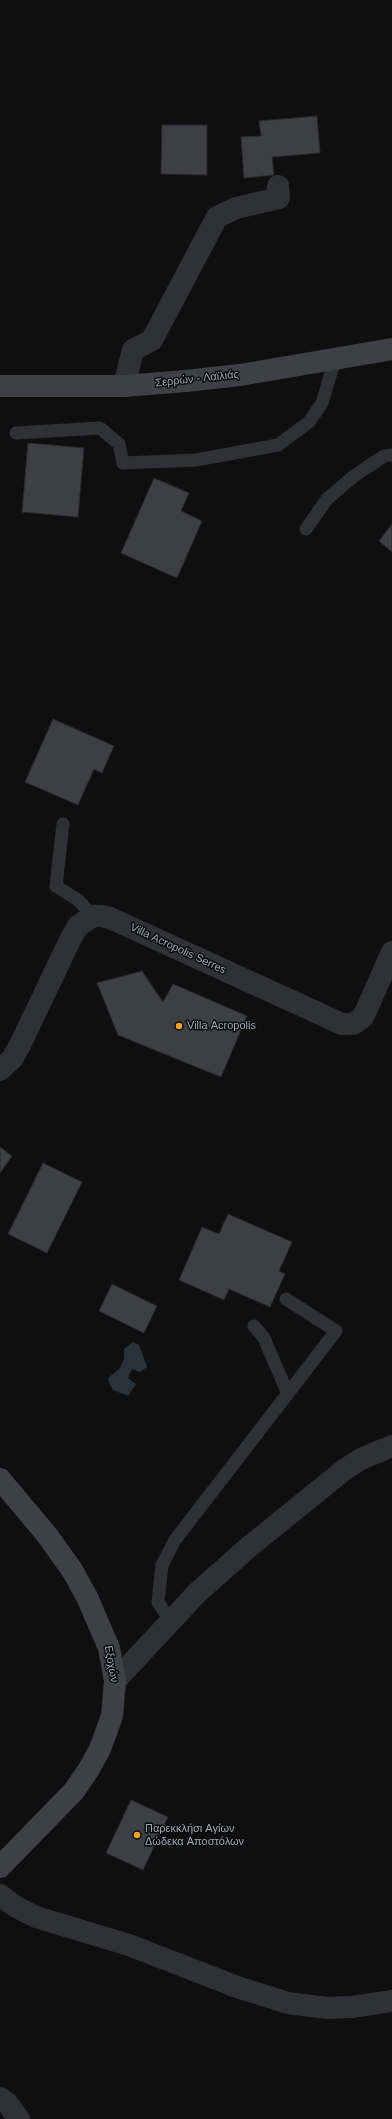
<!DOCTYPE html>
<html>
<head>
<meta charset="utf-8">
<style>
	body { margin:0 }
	canvas { display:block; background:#0f0f10 }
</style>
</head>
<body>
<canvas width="392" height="2119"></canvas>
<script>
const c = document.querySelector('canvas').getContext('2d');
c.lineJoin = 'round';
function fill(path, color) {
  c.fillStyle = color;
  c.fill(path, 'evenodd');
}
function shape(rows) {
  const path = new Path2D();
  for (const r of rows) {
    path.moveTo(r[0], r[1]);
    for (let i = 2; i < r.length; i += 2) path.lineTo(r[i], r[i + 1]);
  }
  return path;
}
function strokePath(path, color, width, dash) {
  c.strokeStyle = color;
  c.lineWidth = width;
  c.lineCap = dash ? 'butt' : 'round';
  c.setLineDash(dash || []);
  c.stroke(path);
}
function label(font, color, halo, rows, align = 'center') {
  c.font = font + ' Helvetica,sans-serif';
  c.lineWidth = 3;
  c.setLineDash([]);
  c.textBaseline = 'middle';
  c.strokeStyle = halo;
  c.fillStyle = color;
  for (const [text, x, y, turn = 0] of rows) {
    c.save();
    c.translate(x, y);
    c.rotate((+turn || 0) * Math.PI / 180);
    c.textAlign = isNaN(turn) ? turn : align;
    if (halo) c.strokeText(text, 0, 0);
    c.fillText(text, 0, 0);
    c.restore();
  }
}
fill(shape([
	[133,1342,139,1345,147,1367,140,1372,132,1369,128,1378,136,1384,128,1396,113,1390,109,1383,108,1378,119,1369,124,1359,124,1349]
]), '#293238');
const building = shape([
	[317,116,320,153,272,157,274,175,244,178,241,137,261,136,259,121,317,116],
	[162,125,207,125,207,175,161,174,162,125],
	[28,443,84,448,78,517,22,512,28,443],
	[154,478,189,493,181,511,202,521,177,578,121,553,154,478],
	[392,524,392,552,379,541,392,524],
	[53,719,114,746,102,773,94,769,78,805,25,782,53,719],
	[142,971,163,1002,173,984,247,1016,221,1077,118,1035,97,983,142,971],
	[0,1147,12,1156,0,1173,0,1147],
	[43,1163,82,1182,47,1253,8,1234,43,1163],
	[228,1214,292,1242,279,1271,285,1274,270,1307,229,1289,224,1300,179,1280,202,1227,219,1234,228,1214],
	[112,1284,157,1306,144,1333,99,1311,112,1284],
	[131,1800,168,1817,143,1870,106,1853,131,1800]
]);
fill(building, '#3e3f43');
strokePath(building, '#29292c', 1);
strokePath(shape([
	[16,433,100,428,119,444,123,463,196,460,278,445,309,422,322,403,335,359],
	[306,529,327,499,354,476,384,456,392,455],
	[63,824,56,886,78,900,93,916],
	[254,1326,264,1338,288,1394],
	[171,1622,158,1602,162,1565,175,1540,336,1331,286,1299]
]), '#303135', 13);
strokePath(shape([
	[124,386,133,350,152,340,217,217,236,208,279,198,278,186],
	[0,1070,12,1059,20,1045,71,938,78,926,93,916,102,916,110,918,342,1024,353,1024,362,1018,365,1013,392,952],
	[115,1681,197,1593,250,1546,344,1470,361,1459,392,1446],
	[0,1895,16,1907,36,1917,129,1945,237,1987,288,2003,327,2008,352,2007,392,2001],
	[0,2098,7,2103,19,2119]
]), '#303135', 22);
strokePath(shape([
	[0,386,124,386,186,381,240,375,392,349],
	[0,1479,47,1535,72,1570,87,1597,109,1648,115,1681,112,1716,100,1749,89,1769,74,1791,0,1867]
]), '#3e4045', 22);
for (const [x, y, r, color] of [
	[179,1026,4,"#eda52a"],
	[137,1835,4,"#eda52a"]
]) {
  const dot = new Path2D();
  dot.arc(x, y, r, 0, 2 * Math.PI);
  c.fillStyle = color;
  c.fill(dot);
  strokePath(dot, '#0a0a0b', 1.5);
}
label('11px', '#a0a6b1', '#0a0a0b', [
	["Σερρών - Λαϊλιάς",197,379,-6],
	["Villa Acropolis Serres",178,949,25],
	["Εξοχών",111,1664,80]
]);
label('11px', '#a0a6b1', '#0a0a0b', [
	["Villa Acropolis",187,1026],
	["Παρεκκλήσι Αγίων",145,1829],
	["Δώδεκα Αποστόλων",145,1842]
], 'left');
</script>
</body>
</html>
